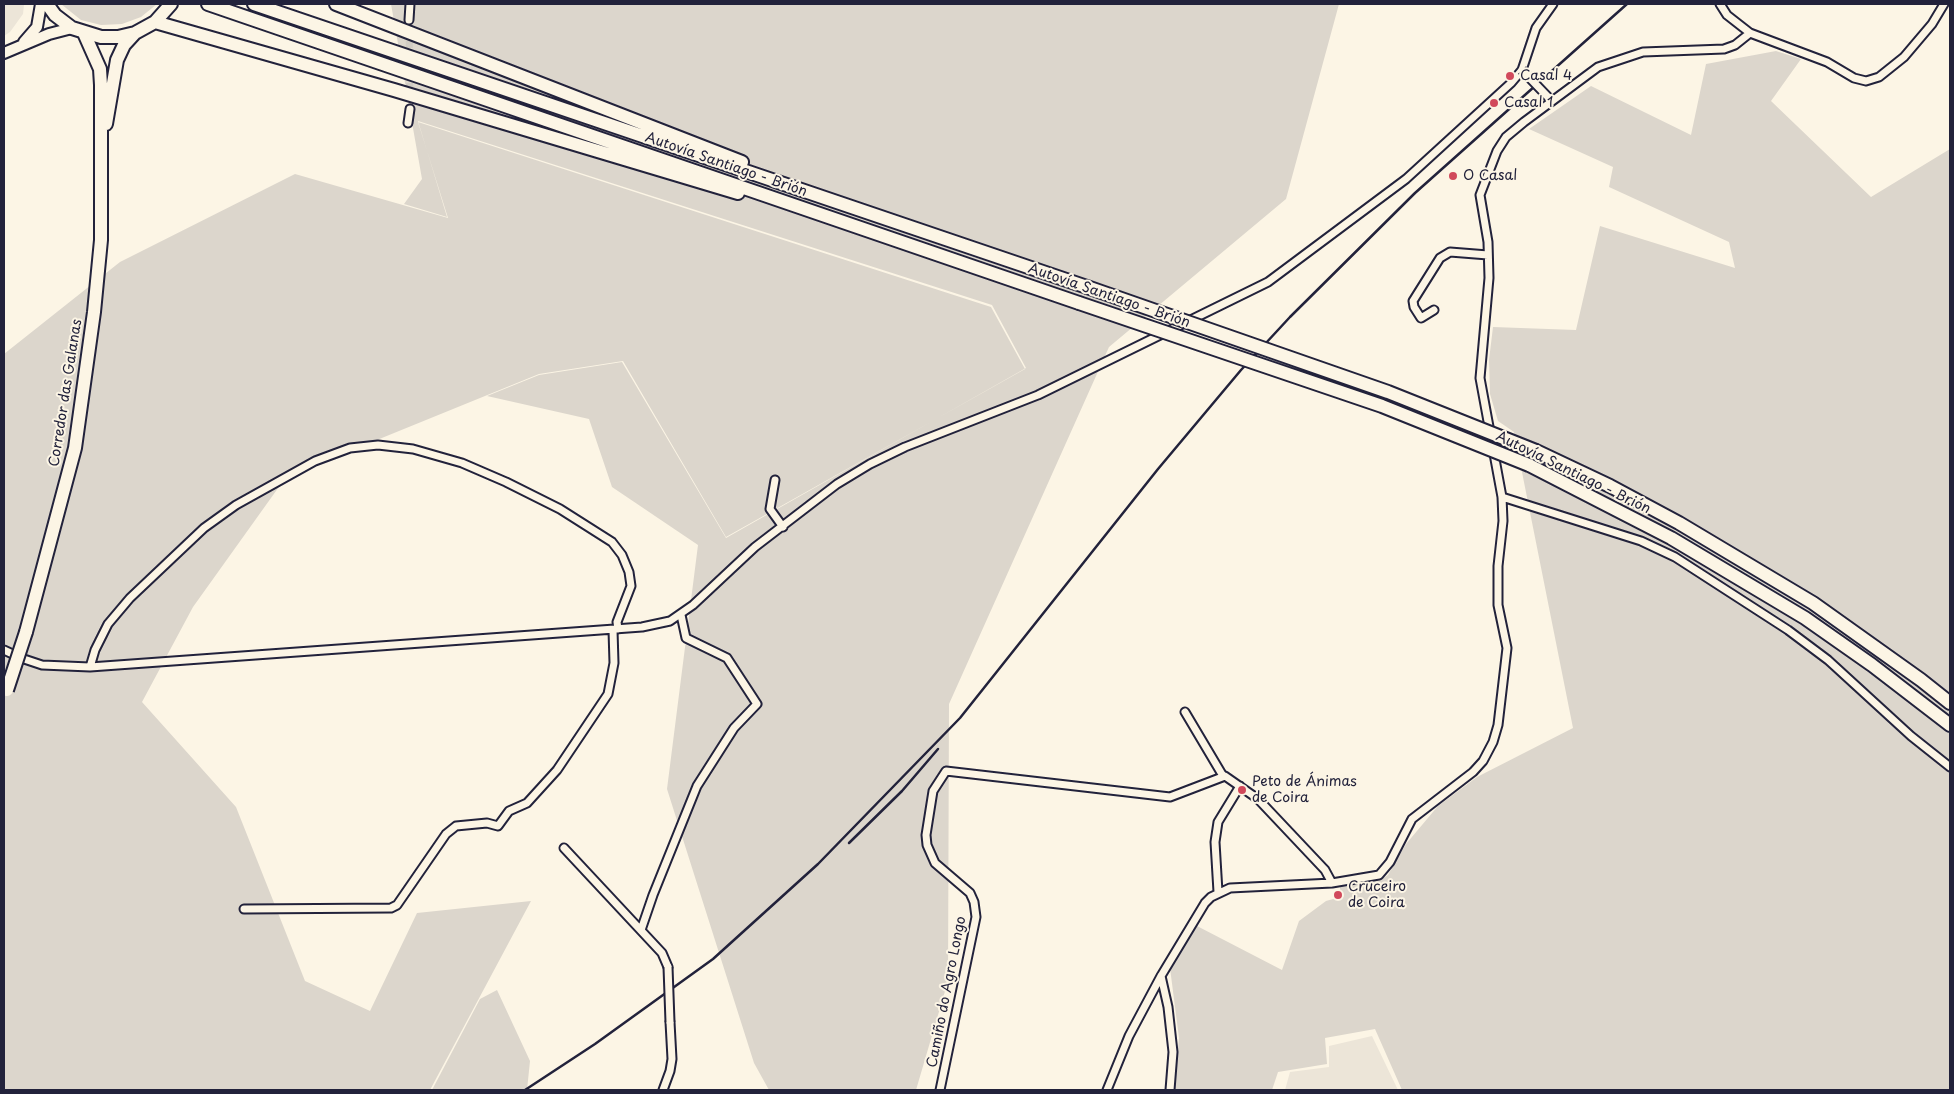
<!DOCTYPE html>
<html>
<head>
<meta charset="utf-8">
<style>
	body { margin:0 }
	#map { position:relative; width:1954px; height:1094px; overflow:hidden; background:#fcf5e5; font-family:"Playpen Sans",sans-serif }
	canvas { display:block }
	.frame { position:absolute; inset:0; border:5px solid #22223b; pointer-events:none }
</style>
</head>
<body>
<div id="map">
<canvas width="1954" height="1094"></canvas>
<div class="frame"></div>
</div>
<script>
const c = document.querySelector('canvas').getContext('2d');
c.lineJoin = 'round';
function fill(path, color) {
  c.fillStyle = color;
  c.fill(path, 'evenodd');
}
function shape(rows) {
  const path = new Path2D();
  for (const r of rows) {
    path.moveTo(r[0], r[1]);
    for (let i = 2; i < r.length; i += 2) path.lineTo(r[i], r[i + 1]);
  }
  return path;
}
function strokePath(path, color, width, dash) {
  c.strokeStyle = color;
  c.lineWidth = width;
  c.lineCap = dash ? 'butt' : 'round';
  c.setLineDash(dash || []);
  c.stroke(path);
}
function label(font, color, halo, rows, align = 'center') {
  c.font = font + ' "Playpen Sans",sans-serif';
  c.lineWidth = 4;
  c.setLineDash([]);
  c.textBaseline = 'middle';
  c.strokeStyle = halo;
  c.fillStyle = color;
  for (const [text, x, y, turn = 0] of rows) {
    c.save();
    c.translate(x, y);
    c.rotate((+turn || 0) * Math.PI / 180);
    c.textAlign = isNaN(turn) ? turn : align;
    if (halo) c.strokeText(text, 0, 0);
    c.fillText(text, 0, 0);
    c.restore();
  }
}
fill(shape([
	[4,4,24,5,23,14,10,32,4,36],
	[1372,1036,1398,1090,1285,1090,1290,1072,1329,1067,1329,1046]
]), '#ece5d8');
fill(shape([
	[61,4,157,4,141,17,122,24,101,25,81,20],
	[391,4,1339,4,1286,199,1109,347,949,704,948,981,916,1090,769,1090,754,1063,667,789,698,545,612,487,589,419,487,396,539,375,622,362,726,538,1026,368,992,305,418,121,447,217,404,204,422,179],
	[1776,51,1801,59,1771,101,1871,197,1950,149,1950,1090,1402,1090,1375,1029,1325,1038,1327,1064,1278,1072,1272,1090,1174,1090,1179,1038,1170,968,1197,926,1282,970,1299,921,1326,901,1340,897,1340,885,1379,881,1388,875,1406,844,1438,806,1477,777,1573,728,1514,432,1498,421,1490,394,1489,360,1493,327,1576,330,1600,226,1735,268,1729,242,1609,187,1613,167,1529,129,1591,86,1691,135,1706,64],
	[418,122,991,307,1025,369,726,537,623,361,539,374,286,477,193,607,142,702,236,807,305,981,370,1011,417,913,531,901,430,1090,4,1090,4,354,120,262,295,174,448,218],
	[497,990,530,1061,527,1090,432,1090,480,999]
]), '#dcd6cc');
strokePath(shape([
	[409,20,410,109]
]), '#d0cbc3', 7, [7, 3.5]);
const street = shape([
	[1720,4,1727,15,1750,33,1827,62,1854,78,1866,81,1879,77,1904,57,1932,24,1944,4],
	[409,20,410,4],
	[408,123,410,109],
	[1434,310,1421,318,1414,307,1413,301,1440,258,1450,252,1488,255],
	[775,480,770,509,783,527],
	[1502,497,1641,541,1675,557,1788,630,1828,660,1911,736,1950,767],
	[4,650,21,658,42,665,90,667,642,627,670,621,693,605,755,547,837,484,870,464,905,447,1038,395,1268,282,1406,179,1511,83,1522,70,1536,28,1553,4],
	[90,667,95,650,108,624,130,598,204,528,236,505,315,461,350,448,378,445,413,449,462,463,506,482,560,509,612,542,622,555,629,572,631,586,617,622,618,629],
	[1185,712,1223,776],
	[564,848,662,953,668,967],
	[1218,892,1215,842,1218,822,1240,786],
	[244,909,391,908,397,905,446,834,456,826,487,823,498,826,509,811,527,803,557,770,608,694,614,663,613,630],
	[641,930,653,895,697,786,734,728,757,704,727,658,686,638,681,615],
	[1161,976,1168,1007,1173,1052,1170,1090],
	[663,1090,670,1071,672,1059,670,1022],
	[940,1090,976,917,974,902,970,893,935,863,927,845,926,835,933,791,946,771,1170,797,1225,776,1258,799,1325,870,1332,883],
	[1107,1090,1129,1036,1161,976,1205,903,1211,897,1230,888,1332,883,1379,875,1390,862,1412,819,1473,772,1483,761,1493,742,1498,725,1507,648,1498,605,1498,566,1503,521,1502,497,1480,378,1489,278,1488,242,1480,195,1497,151,1506,137,1524,122,1598,67,1643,52,1724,49,1735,45,1750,33]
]);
const secondary = shape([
	[24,42,37,27,41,4],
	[4,53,49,34,72,28]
]);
const highway = shape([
	[47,4,55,15,72,28,101,37,118,37,135,33,155,22,171,4],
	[208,4,1079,303],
	[254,4,1087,287],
	[336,4,742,162],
	[155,22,394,90,738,193],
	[106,124,117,60,124,45,135,33],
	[1536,451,1610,486,1679,523,1813,603,1921,680,1950,703],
	[1529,465,1671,538,1805,618,1872,665,1950,725],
	[26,632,75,448,94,312,101,240,101,85,100,69,84,33]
]);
strokePath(street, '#22223b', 11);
strokePath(secondary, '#22223b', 14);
strokePath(highway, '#22223b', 16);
strokePath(street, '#fcf5e5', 7);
strokePath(secondary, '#fcf5e5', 10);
strokePath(highway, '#fcf5e5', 12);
strokePath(shape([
	[849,843,902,791,938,749],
	[525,1090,595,1044,713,959,818,864,960,718,1158,469,1241,370,1290,317,1415,193,1627,4]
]), '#22223b', 2.5);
const streetBridge = shape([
	[1522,70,1548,97],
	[668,967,670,1022]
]);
const highwayBridge = shape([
	[1087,287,1388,392,1536,451],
	[1079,303,1382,406,1529,465],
	[7,690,26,632]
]);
strokePath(streetBridge, '#22223b', 11, []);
strokePath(highwayBridge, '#22223b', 16, []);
strokePath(streetBridge, '#fcf5e5', 7);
strokePath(highwayBridge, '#fcf5e5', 12);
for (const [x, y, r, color] of [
	[1510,76,5,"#d1495b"],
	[1494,103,5,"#d1495b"],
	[1453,176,5,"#d1495b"],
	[1242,790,5,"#d1495b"],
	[1338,895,5,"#d1495b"]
]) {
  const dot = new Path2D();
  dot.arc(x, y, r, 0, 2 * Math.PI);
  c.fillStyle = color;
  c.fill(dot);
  strokePath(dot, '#fcf5e5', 2);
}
label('14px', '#22223b', '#fcf5e5', [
	["Casal 4",1520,76],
	["Casal 1",1504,103],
	["O Casal",1463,176],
	["Peto de Ánimas",1252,782],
	["de Coira",1252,798],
	["Cruceiro",1348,887],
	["de Coira",1348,903]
], 'left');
label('14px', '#22223b', '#fcf5e5', [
	["Autovía Santiago - Brión",726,165,19],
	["Autovía Santiago - Brión",1109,296,19],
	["Corredor das Galanas",66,393,-81],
	["Autovía Santiago - Brión",1573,473,26],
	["Camiño do Agro Longo",947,992,-79]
]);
</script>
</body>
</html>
